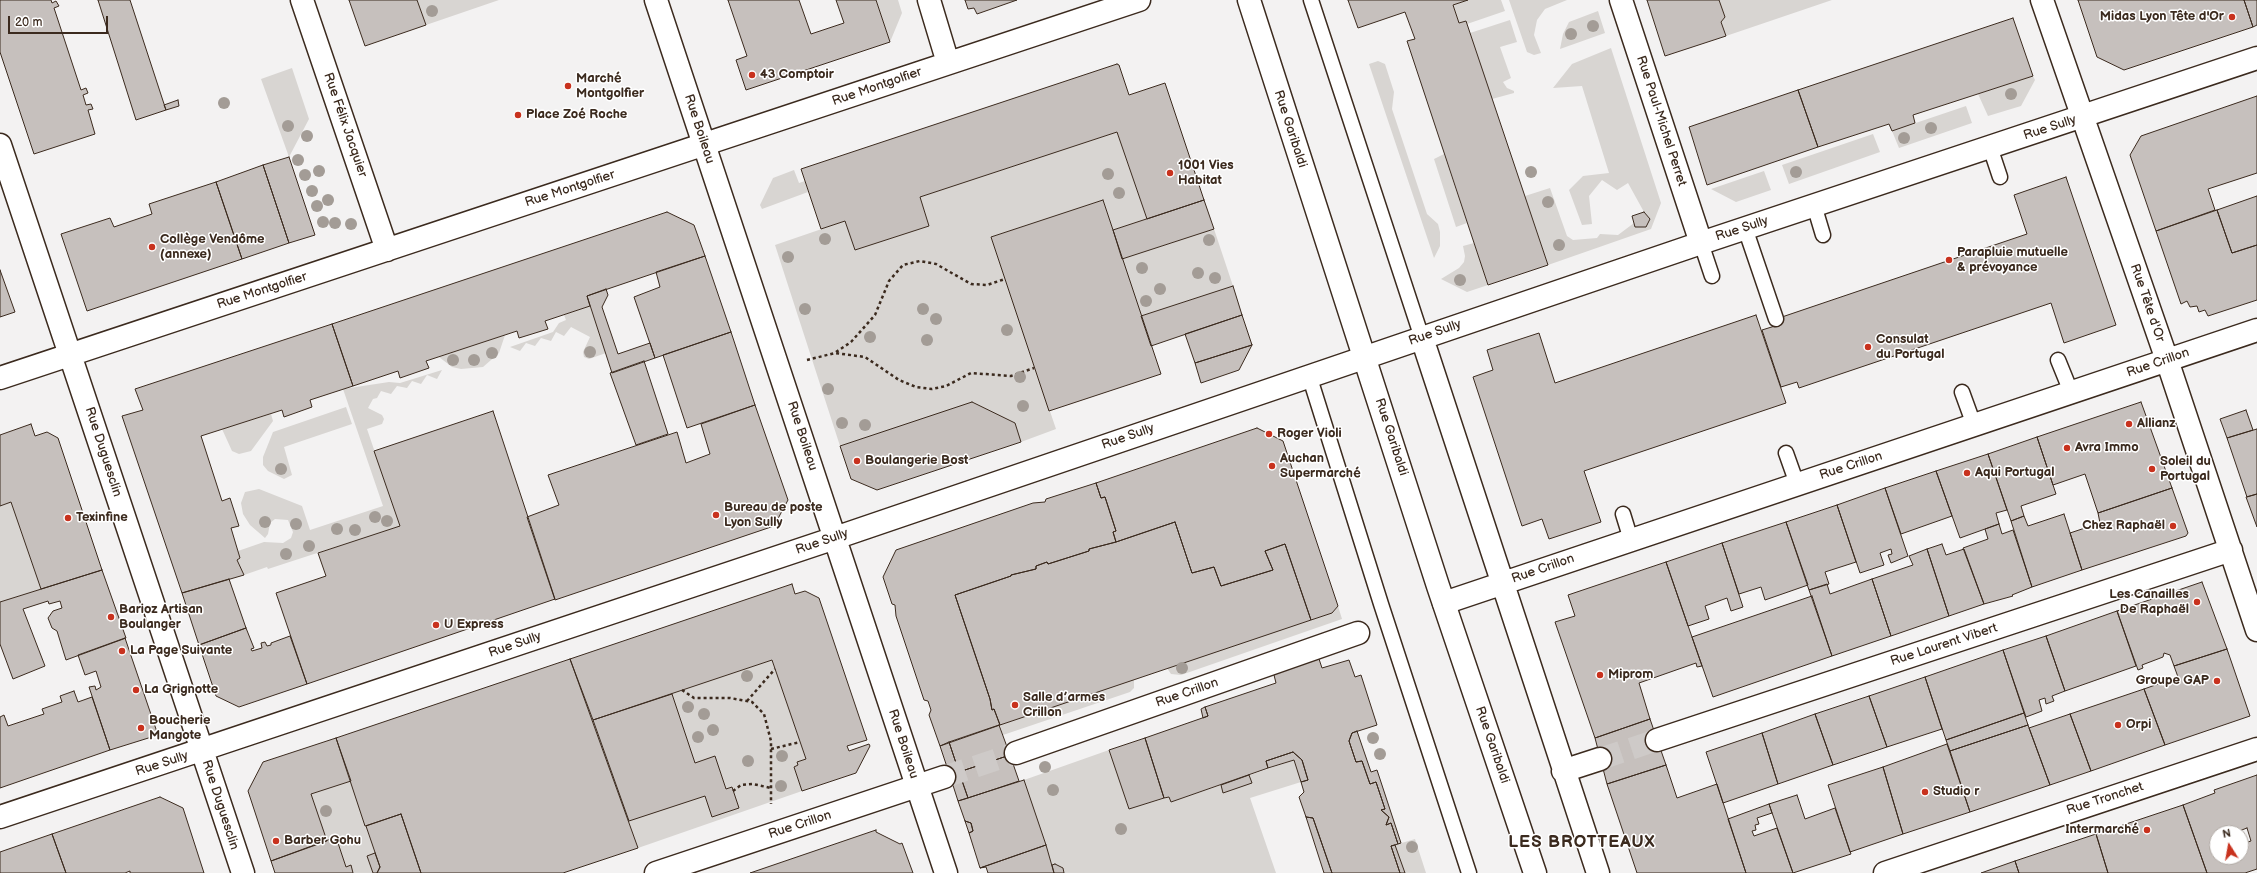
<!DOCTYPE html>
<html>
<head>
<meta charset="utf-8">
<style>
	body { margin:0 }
	#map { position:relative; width:2257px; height:873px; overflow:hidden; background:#f3f2f2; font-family:"Balsamiq Sans",sans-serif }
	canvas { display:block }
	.north { position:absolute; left:2209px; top:825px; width:40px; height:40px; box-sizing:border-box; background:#fff; border:1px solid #b1aaa5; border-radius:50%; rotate:349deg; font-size:11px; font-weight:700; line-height:16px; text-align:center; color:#3b2a1e }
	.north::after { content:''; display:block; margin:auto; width:14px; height:18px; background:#c8321e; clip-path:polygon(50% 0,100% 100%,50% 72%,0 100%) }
	.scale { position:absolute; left:8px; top:16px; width:100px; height:18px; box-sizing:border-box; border:2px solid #3b2a1e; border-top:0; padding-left:5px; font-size:12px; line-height:14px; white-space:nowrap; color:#3b2a1e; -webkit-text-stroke:3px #fff; paint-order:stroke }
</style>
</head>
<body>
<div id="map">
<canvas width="2257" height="873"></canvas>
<div class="north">N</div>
<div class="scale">20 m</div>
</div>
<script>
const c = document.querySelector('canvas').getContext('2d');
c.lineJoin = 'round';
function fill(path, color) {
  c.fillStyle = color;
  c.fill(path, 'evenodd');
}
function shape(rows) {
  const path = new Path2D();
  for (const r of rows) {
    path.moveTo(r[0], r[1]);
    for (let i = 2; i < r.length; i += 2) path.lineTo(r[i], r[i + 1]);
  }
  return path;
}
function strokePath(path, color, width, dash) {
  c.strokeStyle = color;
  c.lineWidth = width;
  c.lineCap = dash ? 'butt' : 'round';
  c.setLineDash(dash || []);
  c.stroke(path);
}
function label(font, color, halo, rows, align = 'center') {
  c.font = font + ' "Balsamiq Sans",sans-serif';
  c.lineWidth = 3;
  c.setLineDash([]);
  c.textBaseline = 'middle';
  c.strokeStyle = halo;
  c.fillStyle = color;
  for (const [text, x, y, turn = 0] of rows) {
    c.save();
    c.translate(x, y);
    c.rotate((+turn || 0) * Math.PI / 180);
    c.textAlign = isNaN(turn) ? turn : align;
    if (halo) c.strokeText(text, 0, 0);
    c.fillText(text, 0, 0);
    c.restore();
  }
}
fill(shape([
	[417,0,499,0,426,25],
	[876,0,898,0,902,13,890,42],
	[1468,0,1501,0,1505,11,1467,24,1466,21,1459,23,1453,5],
	[1509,0,1567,0,1545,9,1537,20,1534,35,1541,53,1534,55,1527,52],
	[1719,0,1832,0,1726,36,1721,22,1725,17],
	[1598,11,1605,33,1560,49,1563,34,1569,22],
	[1510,20,1517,42,1500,47,1511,78,1503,82,1507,88,1514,91,1514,93,1492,99,1470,33],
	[1611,48,1661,203,1651,229,1548,265,1525,196,1550,188,1567,236,1573,240,1597,238,1600,234,1618,235,1634,223,1644,212,1628,183,1617,190,1602,180,1589,196,1592,224,1582,225,1569,190,1583,176,1609,173,1582,86,1553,88,1572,64],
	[1378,61,1385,64,1394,92,1392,109,1427,214,1438,224,1440,232,1440,246,1434,258,1369,64],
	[292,68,309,119,289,157,261,79],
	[2033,76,2035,80,2021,106,1988,116,1978,94],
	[1966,106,1972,123,1899,148,1892,131],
	[1117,132,1147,219,1113,230,1103,200,991,237,1056,429,1021,442,1015,423,972,403,840,446,775,245,845,221,855,250,929,226,920,197],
	[1873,134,1880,152,1789,184,1782,165],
	[1444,154,1467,223,1456,227,1434,159],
	[794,170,799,183,805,181,808,192,762,209,760,205,773,178],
	[1764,171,1771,190,1736,202,1711,189],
	[1214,229,1233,286,1141,316,1122,259],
	[1474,243,1488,285,1467,292,1441,279,1459,268,1464,262,1465,256,1463,246],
	[590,306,606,353,589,359,584,357,583,352,590,337,571,327,564,336,556,332,551,341,541,338,535,346,526,343,520,351,510,347,553,332,559,323,566,320,564,315],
	[505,335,499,353,483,367,461,369,452,367,439,357],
	[442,370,437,379,427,375,421,384,412,381,407,388,397,386,391,394,381,391,377,398,373,399,368,408,382,415,384,419,382,424,367,429,400,526,268,569,267,567,244,575,237,560,240,558,238,551,264,542,283,543,291,538,293,532,288,520,275,519,270,523,268,534,265,538,250,525,243,514,241,503,245,492,259,489,302,506,310,530,383,506,343,389,389,382,400,383],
	[346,407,352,424,284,447,292,475,284,479,268,471,263,465,263,457,273,432],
	[271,414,273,421,251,451,239,454,232,451,222,429],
	[11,502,41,589,0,602,0,506],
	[1338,606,1342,619,1181,675,1171,674,1167,668,1332,613],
	[772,660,806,759,797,762,798,765,794,767,802,791,638,848,593,720],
	[1134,679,1134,688,1130,692,1003,735,1000,725],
	[1109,750,1129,809,1169,797,1171,802,1294,760,1301,782,1250,798,1276,873,1064,873,1063,868,1052,865,1024,780],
	[351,781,375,853,367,856,373,873,353,873,351,866,346,867,336,837,327,841,311,794],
	[1415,839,1426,873,1405,873,1395,845]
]), '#d8d5d2');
const building = shape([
	[0,0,51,0,52,3,56,1,59,6,54,8,81,90,86,88,88,93,83,95,86,105,91,104,93,109,88,110,95,134,34,154,0,52,0,0],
	[98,0,130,0,166,110,136,120,98,0],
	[349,0,417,0,426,25,365,46,349,0],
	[728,0,799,0,811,34,844,23,836,0,876,0,890,42,746,90,736,60,747,56,728,0],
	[965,0,1017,0,977,14,974,8,968,9,965,0],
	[1348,0,1468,0,1453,5,1459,23,1466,21,1548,265,1488,285,1407,41,1415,39,1405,12,1358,28,1348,0],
	[1647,0,1719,0,1725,17,1721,22,1726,36,1665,56,1647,0],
	[2078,0,2244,0,2253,27,2124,70,2097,57,2078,0],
	[2244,0,2257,0,2257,25,2253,27,2244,0],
	[2013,18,2033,76,1913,115,1915,123,1892,131,1889,124,1818,147,1798,90,2013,18],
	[1117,64,1119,65,1129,95,1165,83,1204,200,1147,219,1117,132,920,197,929,226,855,250,845,221,821,229,801,169,1117,64],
	[1798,90,1818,147,1707,185,1689,127,1798,90],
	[2257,96,2257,173,2208,189,2215,210,2156,231,2130,155,2141,136,2257,96],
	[178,100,179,106,166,110,164,105,178,100],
	[289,157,315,235,289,243,263,165,289,157],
	[263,165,289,243,242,259,216,182,263,165],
	[2066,177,2116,325,2064,343,2051,303,1799,388,1797,382,1781,387,1762,330,1778,325,1776,319,2027,234,2014,195,2066,177],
	[216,182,242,259,87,311,61,234,110,218,114,227,152,214,149,204,216,182],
	[2257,196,2257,245,2232,253,2217,210,2257,196],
	[1103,200,1161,374,1049,411,991,237,1103,200],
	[1204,200,1214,229,1122,259,1113,230,1204,200],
	[2217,210,2232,253,2257,245,2257,300,2208,316,2205,310,2199,312,2197,306,2190,307,2187,301,2181,304,2156,231,2217,210],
	[667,212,694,225,705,256,587,296,590,306,545,321,548,329,519,338,517,331,426,361,429,368,400,378,398,371,353,386,332,324,667,212],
	[1644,212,1650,219,1646,227,1635,227,1632,216,1644,212],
	[705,256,731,332,655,358,634,297,660,287,656,272,705,256],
	[0,270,15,312,0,317,0,270],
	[1233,286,1242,315,1151,346,1141,316,1233,286],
	[606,289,608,295,602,307,618,354,650,343,655,358,612,373,587,296,606,289],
	[1242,315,1252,345,1195,363,1185,334,1242,315],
	[1756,315,1786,403,1584,471,1601,522,1549,539,1542,519,1522,526,1473,377,1493,370,1487,350,1539,333,1555,383,1756,315],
	[332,324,353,386,310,400,312,407,284,417,282,410,201,436,222,501,230,498,239,526,231,528,240,558,237,560,244,575,182,593,122,416,143,410,135,389,332,324],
	[731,332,755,405,687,428,663,355,731,332],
	[1252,345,1239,370,1201,383,1195,363,1252,345],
	[644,361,668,434,636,445,610,373,644,361],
	[972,402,1015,423,1021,442,877,490,851,479,840,446,972,402],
	[2141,402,2172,488,2098,513,2085,474,2053,485,2037,437,2141,402],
	[755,405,788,500,774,526,555,600,527,517,559,505,548,475,677,432,686,463,710,454,701,424,755,405],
	[2246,410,2253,430,2227,438,2220,419,2246,410],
	[493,411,555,599,307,684,276,593,326,576,318,553,400,526,374,451,493,411],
	[31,424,35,436,47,432,58,438,102,570,41,589,11,502,0,506,0,435,31,424],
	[1257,428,1283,441,1338,606,1332,613,1311,620,1285,544,1265,551,1273,570,1221,586,1214,567,1192,573,1175,522,1116,542,1113,532,1116,531,1105,497,1101,498,1096,483,1257,428],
	[2257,429,2257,494,2247,497,2227,438,2257,429],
	[2037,437,2056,494,2021,506,2024,516,2011,521,1988,454,2037,437],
	[1988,454,2007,510,1996,513,1999,524,1960,538,1936,471,1988,454],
	[1936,471,1952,516,1901,534,1885,488,1936,471],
	[1096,483,1101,498,1105,497,1116,531,1113,532,1116,542,1089,549,1089,551,1048,564,1047,562,1036,566,1036,569,1011,575,1011,576,955,595,990,699,992,710,994,709,1000,725,940,746,929,715,931,710,928,701,924,700,896,616,895,605,892,604,883,577,896,550,1033,503,1045,502,1046,499,1096,483],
	[1885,488,1908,556,1891,563,1888,555,1892,554,1891,549,1880,553,1884,565,1860,573,1837,505,1885,488],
	[2172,488,2188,533,2186,536,2082,570,2070,533,2100,523,2098,513,2172,488],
	[2257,494,2257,527,2246,497,2257,494],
	[1837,505,1856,562,1825,572,1829,584,1809,590,1786,522,1837,505],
	[2064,514,2082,570,2032,587,2011,521,2024,516,2028,526,2064,514],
	[1175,522,1192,573,1214,567,1221,586,1273,570,1265,551,1285,544,1311,620,1000,725,994,709,992,710,990,699,955,595,1011,576,1011,575,1036,569,1036,566,1047,562,1048,564,1089,551,1089,549,1116,542,1175,522],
	[1786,522,1808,585,1765,600,1761,587,1739,594,1722,543,1786,522],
	[1999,524,2002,534,2013,530,2032,587,2012,595,2013,596,1984,604,1963,548,1988,539,1985,529,1999,524],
	[1722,543,1743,607,1731,611,1727,598,1705,606,1709,619,1688,626,1666,562,1722,543],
	[1942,544,1946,555,1964,549,1984,604,1949,616,1927,549,1942,544],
	[1927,549,1949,616,1891,636,1872,579,1913,565,1909,556,1927,549],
	[1666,562,1702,666,1697,667,1696,663,1639,683,1650,719,1595,738,1555,622,1575,616,1568,595,1666,562],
	[102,570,126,638,66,660,57,631,52,628,48,618,53,611,62,608,60,601,49,604,48,601,23,609,45,666,13,679,0,644,0,602,102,570],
	[229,579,246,628,199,645,182,593,229,579],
	[1872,579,1891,636,1832,656,1809,590,1827,584,1830,594,1872,579],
	[2202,582,2227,649,2174,666,2170,655,2164,653,2163,657,2142,665,2143,668,2138,670,2117,611,2202,582],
	[792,584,795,594,805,591,819,598,867,740,847,746,849,751,869,744,870,746,856,773,802,791,794,767,798,765,797,762,806,759,772,660,593,720,570,659,792,584],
	[1812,596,1832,656,1713,697,1692,637,1812,596],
	[2117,611,2136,666,2065,691,2046,636,2117,611],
	[246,628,254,648,251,649,252,651,262,648,261,643,265,642,267,646,271,645,271,643,290,636,307,684,239,707,216,696,199,645,246,628],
	[2046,636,2065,691,2052,696,2054,701,2046,704,2045,698,2039,700,2042,711,2026,717,2003,650,2046,636],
	[125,638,158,735,110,750,89,687,95,686,96,690,101,687,96,671,85,675,78,655,125,638],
	[2227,649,2250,716,2165,745,2144,689,2178,677,2174,666,2227,649],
	[2003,650,2024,713,1946,740,1925,677,2003,650],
	[1318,656,1322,668,1349,660,1355,677,1361,675,1377,725,1352,733,1349,741,1356,762,1362,761,1370,784,1376,782,1385,809,1381,810,1389,817,1386,825,1391,823,1398,844,1391,846,1400,873,1332,873,1313,818,1306,817,1299,797,1304,792,1301,782,1308,780,1302,760,1293,752,1266,761,1268,768,1171,802,1169,797,1164,798,1145,738,1208,716,1205,707,1276,683,1273,671,1318,656],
	[570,659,638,848,563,873,421,873,401,814,365,826,336,738,570,659],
	[1925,677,1942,729,1887,747,1869,696,1925,677],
	[2144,689,2165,745,2091,771,2070,714,2144,689],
	[74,691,78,702,92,697,110,750,0,788,0,717,4,715,8,726,44,714,42,709,62,702,60,696,74,691],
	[672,694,695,763,715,756,726,789,732,787,739,808,712,817,705,796,629,821,593,720,672,694],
	[1869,696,1887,747,1833,765,1815,714,1869,696],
	[1205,707,1208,716,1203,718,1201,709,1205,707],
	[2024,713,2028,725,1950,751,1946,740,2024,713],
	[1815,714,1833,765,1778,784,1762,733,1815,714],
	[2070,714,2091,771,2050,785,2029,728,2070,714],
	[1650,719,1666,765,1607,784,1595,738,1650,719],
	[999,725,1010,755,959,772,949,742,999,725],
	[2028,725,2050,785,1970,812,1950,751,2028,725],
	[1357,731,1371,772,1377,770,1401,843,1398,844,1391,823,1386,825,1389,817,1381,810,1385,809,1376,782,1370,784,1362,761,1356,762,1349,741,1352,733,1357,731],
	[1762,733,1778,784,1723,803,1706,752,1762,733],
	[336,738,351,781,311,794,327,841,271,861,248,791,263,762,336,738],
	[1145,738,1164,798,1129,809,1109,750,1145,738],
	[949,742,959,772,950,776,940,746,949,742],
	[1947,744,1970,812,1903,834,1883,767,1947,744],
	[1293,752,1302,760,1308,780,1301,782,1294,760,1268,768,1266,761,1293,752],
	[1010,755,1019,781,968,798,959,772,1010,755],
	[1666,765,1677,798,1717,784,1746,873,1637,873,1607,784,1666,765],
	[1883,767,1903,834,1850,852,1828,785,1883,767],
	[959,772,968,798,958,801,950,776,959,772],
	[1249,775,1252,783,1223,793,1221,785,1249,775],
	[2257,775,2257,869,2245,873,2207,873,2183,805,2215,793,2214,790,2257,775],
	[2247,828,2251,841,2241,844,2241,857,2217,857,2217,833,2234,833,2247,828],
	[1024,780,1046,845,980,868,969,833,973,831,971,823,965,821,958,801,1024,780],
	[1797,795,1805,819,1835,808,1851,854,1793,873,1769,804,1797,795],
	[160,797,183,808,204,873,130,873,130,871,125,873,66,873,52,834,160,797],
	[1769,804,1772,813,1757,818,1759,824,1755,825,1756,830,1752,831,1754,836,1777,828,1793,873,1746,873,1728,819,1769,804],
	[2183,805,2207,873,2108,873,2096,834,2183,805],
	[401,814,421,873,377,873,380,867,366,826,401,814],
	[1306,817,1313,818,1332,873,1324,873,1306,817],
	[965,821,971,823,973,831,969,833,965,821],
	[876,830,876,832,900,844,902,843,913,873,750,873,876,830],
	[52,834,66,873,0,873,0,852,52,834],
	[2096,834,2108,873,2019,873,2015,861,2096,834],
	[336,837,346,867,351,865,353,873,275,873,271,861,336,837],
	[1046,845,1054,873,988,873,986,867,980,868,1046,845],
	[1395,845,1405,873,1400,873,1391,846,1395,845],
	[375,853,380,867,377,873,373,873,367,856,375,853],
	[2015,861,2019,873,1981,873,2015,861],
	[1055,864,1063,868,1064,873,1054,873,1052,865,1055,864]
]);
fill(building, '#c6c0bd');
strokePath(building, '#3b2a1e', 1);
strokePath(shape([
	[1600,759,1657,740],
	[944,777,1016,753]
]), '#cecac8', 22, [22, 11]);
const lane = shape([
	[1311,0,1422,338],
	[1990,147,2000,177],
	[1814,205,1823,235],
	[1745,228,1776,319],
	[1701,243,1712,276],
	[2058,360,2071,392],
	[1309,375,1381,604,1469,873],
	[1962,392,1974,425],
	[1786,453,1797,484],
	[1623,514,1631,540]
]);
const street = shape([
	[302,0,387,250],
	[656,0,946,873],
	[929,0,948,63],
	[1621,0,1701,243],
	[2042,0,2167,360,2257,630],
	[0,145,243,873],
	[1422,338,1598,873],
	[0,378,1139,0],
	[1444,603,2257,330],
	[1657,740,2231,550],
	[1016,753,1358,633],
	[1563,771,1600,759],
	[0,817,835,538,1701,243,2257,58],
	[656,873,944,777],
	[1885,873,2257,749]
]);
const primary = shape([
	[1249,0,1438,586,1535,873]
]);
strokePath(lane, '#3b2a1e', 17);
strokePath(street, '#3b2a1e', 25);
strokePath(primary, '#3b2a1e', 25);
strokePath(shape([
	[836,352,851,342,875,315,889,281,903,265,920,261,936,264,971,284,987,285,1005,279],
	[807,360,835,353,865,357,899,380,916,387,932,389,946,386,971,373,1011,376,1034,368],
	[682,690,694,698,730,698,752,702,764,714,771,741,771,804],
	[747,701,775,669],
	[771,749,800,742],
	[733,791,741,785,753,784,771,788]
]), '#3b2a1e', 2.5, [3, 3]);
strokePath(lane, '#fff', 14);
strokePath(street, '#fff', 22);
strokePath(primary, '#fff', 22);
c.fillStyle = '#a39c96';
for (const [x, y] of [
	[432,11],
	[1593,26],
	[1571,34],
	[2011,94],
	[224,103],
	[288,126],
	[1931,128],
	[307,136],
	[1904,138],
	[298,160],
	[319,171],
	[1531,172],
	[1796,172],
	[1108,174],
	[305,175],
	[312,191],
	[1119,193],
	[328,200],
	[1548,202],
	[317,206],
	[323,222],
	[335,223],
	[351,224],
	[825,239],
	[1209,240],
	[1559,245],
	[788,257],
	[1142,268],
	[1198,273],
	[1215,278],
	[1460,280],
	[1160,289],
	[1146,301],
	[805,309],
	[923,309],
	[936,319],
	[1007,330],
	[870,337],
	[927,340],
	[590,352],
	[492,353],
	[453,360],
	[474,360],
	[1020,377],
	[828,389],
	[1023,406],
	[842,423],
	[865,425],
	[281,469],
	[375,517],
	[387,521],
	[265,522],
	[296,524],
	[337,529],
	[355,530],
	[309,546],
	[286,554],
	[1182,668],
	[747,676],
	[688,707],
	[704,714],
	[713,730],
	[698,737],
	[1373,738],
	[1380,754],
	[782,756],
	[748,761],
	[1045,767],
	[781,786],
	[1053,790],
	[326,811],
	[1121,829],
	[1412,847]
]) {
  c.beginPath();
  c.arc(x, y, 6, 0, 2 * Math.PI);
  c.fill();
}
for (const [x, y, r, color] of [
	[2232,17,4,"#c8321e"],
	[752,75,4,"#c8321e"],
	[568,86,4,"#c8321e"],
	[518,115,4,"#c8321e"],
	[1170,173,4,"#c8321e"],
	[152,247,4,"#c8321e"],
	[1949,260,4,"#c8321e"],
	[1868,347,4,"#c8321e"],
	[2129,424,4,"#c8321e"],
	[1269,434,4,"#c8321e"],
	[2067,448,4,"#c8321e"],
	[857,461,4,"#c8321e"],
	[1272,466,4,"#c8321e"],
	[2152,469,4,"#c8321e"],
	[1967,473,4,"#c8321e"],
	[716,515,4,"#c8321e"],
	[68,518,4,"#c8321e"],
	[2173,526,4,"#c8321e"],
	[2197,602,4,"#c8321e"],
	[111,617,4,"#c8321e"],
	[436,625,4,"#c8321e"],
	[122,651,4,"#c8321e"],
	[1600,675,4,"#c8321e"],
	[2217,681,4,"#c8321e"],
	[136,690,4,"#c8321e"],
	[1015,705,4,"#c8321e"],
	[2118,725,4,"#c8321e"],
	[141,728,4,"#c8321e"],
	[1925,792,4,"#c8321e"],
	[2147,830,4,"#c8321e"],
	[276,841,4,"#c8321e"]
]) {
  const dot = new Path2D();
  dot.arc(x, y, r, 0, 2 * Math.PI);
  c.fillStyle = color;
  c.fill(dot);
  strokePath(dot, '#fff', 1.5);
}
label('bold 13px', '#3b2a1e', '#fff', [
	["Midas Lyon Tête d'Or",2224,17,"right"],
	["43 Comptoir",760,75],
	["Marché",576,79],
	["Montgolfier",576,94],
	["Place Zoé Roche",526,115],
	["1001 Vies",1178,166],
	["Habitat",1178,181],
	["Collège Vendôme",160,240],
	["(annexe)",160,255],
	["Parapluie mutuelle",1957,253],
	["& prévoyance",1957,268],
	["Consulat",1876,340],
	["du Portugal",1876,355],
	["Allianz",2137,424],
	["Roger Violi",1277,434],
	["Avra Immo",2075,448],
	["Auchan",1280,459],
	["Supermarché",1280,474],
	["Boulangerie Bost",865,461],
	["Soleil du",2160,462],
	["Portugal",2160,477],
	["Aqui Portugal",1975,473],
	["Bureau de poste",724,508],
	["Lyon Sully",724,523],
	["Texinfine",76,518],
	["Chez Raphaël",2165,526,"right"],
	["Les Canailles",2189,595,"right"],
	["De Raphaël",2189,610,"right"],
	["Barioz Artisan",119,610],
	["Boulanger",119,625],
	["U Express",444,625],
	["La Page Suivante",130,651],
	["Miprom",1608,675],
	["Groupe GAP",2209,681,"right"],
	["La Grignotte",144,690],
	["Salle d’armes",1023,698],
	["Crillon",1023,713],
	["Boucherie",149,721],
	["Mangote",149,736],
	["Orpi",2126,725],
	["Studio r",1933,792],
	["Intermarché",2139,830,"right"],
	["Barber Gohu",284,841]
], 'left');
label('13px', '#3b2a1e', '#fff', [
	["Rue Montgolfier",877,87,-19],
	["Rue Paul-Michel Perret",1661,121,72],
	["Rue Félix Jacquier",345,125,71],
	["Rue Sully",2050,128,-18],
	["Rue Boileau",699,129,72],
	["Rue Garibaldi",1290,129,72],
	["Rue Montgolfier",570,189,-18],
	["Rue Sully",1742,229,-18],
	["Rue Montgolfier",262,291,-18],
	["Rue Tête d'Or",2147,303,71],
	["Rue Sully",1435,333,-19],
	["Rue Crillon",2158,363,-19],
	["Rue Boileau",802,436,72],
	["Rue Sully",1128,437,-19],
	["Rue Garibaldi",1391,437,72],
	["Rue Duguesclin",103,452,72],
	["Rue Crillon",1851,466,-18],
	["Rue Sully",822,542,-19],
	["Rue Crillon",1543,569,-19],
	["Rue Sully",515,645,-19],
	["Rue Laurent Vibert",1944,645,-18],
	["Rue Crillon",1187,693,-19],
	["Rue Boileau",903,744,72],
	["Rue Garibaldi",1492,745,71],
	["Rue Sully",162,764,-18],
	["Rue Tronchet",2105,799,-18],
	["Rue Duguesclin",220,805,72],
	["Rue Crillon",800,825,-18]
]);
c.letterSpacing = '1px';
label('bold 17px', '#3b2a1e', '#fff', [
	["LES BROTTEAUX",1582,843]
]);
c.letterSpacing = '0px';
</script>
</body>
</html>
